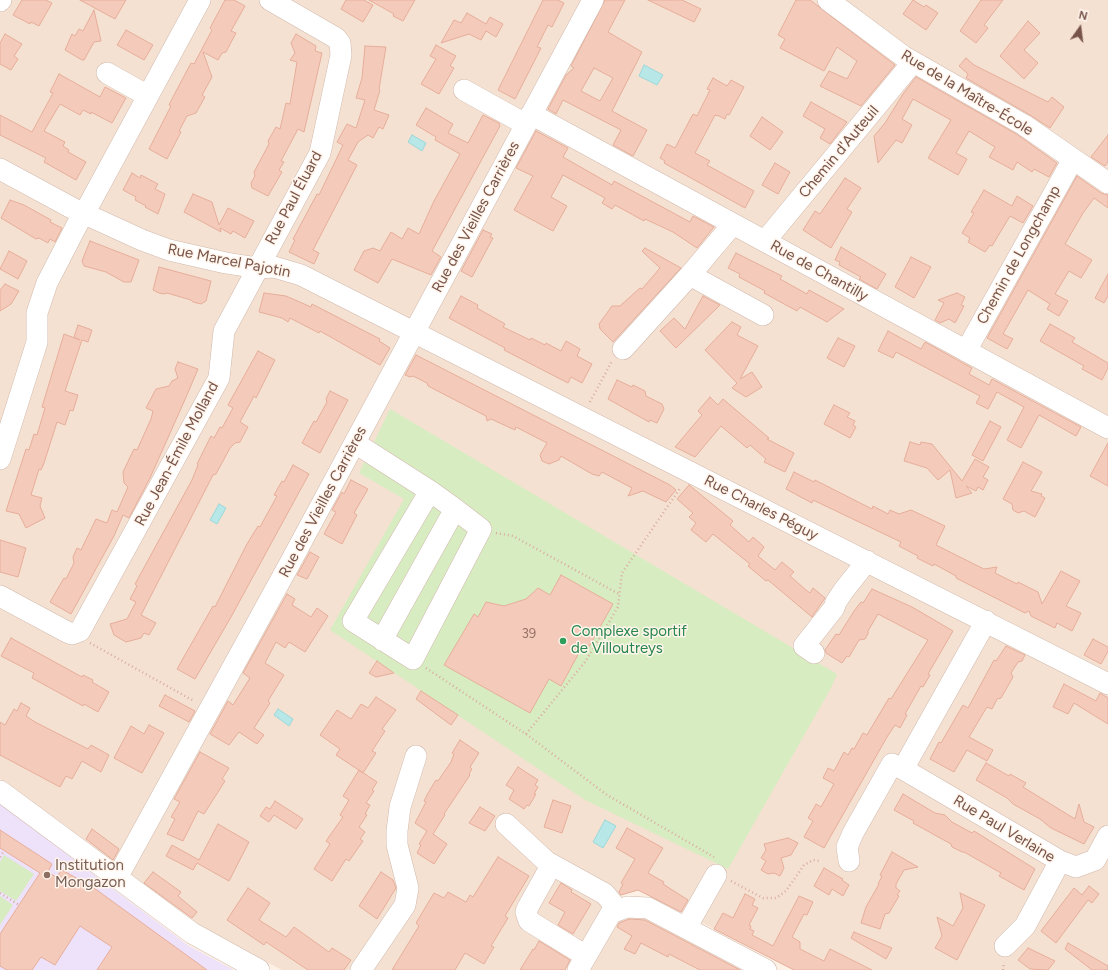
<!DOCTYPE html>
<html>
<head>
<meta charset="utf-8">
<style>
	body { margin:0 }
	#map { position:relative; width:1108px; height:970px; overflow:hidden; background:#fdf0e4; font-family:Figtree,sans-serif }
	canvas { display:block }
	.north { position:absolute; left:1060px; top:8px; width:40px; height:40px; -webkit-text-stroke:3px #fff5ec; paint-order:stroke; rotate:14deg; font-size:11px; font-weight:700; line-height:16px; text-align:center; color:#775348 }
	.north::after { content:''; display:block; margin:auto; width:14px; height:18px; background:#775348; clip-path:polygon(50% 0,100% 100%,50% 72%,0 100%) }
</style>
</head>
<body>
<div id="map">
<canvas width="1108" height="970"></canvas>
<div class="north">N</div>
</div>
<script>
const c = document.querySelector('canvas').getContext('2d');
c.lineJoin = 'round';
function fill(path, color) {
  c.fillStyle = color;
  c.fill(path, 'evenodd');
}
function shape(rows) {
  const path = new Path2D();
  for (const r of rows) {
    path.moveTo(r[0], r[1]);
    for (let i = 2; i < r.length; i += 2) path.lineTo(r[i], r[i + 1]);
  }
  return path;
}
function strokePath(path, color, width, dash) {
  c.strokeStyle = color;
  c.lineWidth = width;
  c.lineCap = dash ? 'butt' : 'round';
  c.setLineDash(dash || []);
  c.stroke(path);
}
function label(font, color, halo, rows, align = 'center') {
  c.font = font + ' Figtree,sans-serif';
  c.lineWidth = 3;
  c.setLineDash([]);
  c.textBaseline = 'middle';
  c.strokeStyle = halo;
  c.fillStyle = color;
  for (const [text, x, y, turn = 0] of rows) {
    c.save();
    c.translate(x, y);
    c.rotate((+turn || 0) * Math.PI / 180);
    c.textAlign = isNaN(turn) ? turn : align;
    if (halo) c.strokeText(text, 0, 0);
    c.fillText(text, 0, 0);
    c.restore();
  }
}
fill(shape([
	[0,0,1108,0,1108,970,794,970,638,890,616,897,606,903,565,970,282,970,202,928,0,779],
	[640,915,746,970,590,970,619,921]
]), '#f5e1d2');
fill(shape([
	[0,804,189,946,234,970,0,970]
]), '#eee1fa');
fill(shape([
	[390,409,837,674,831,688,728,869,585,800,330,630,404,499,359,473],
	[4,855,34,874,16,901,0,891,0,862],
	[0,896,13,905,0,925]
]), '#d8ecc2');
const water = shape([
	[644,65,663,75,657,85,639,76,644,65],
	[412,135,426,143,422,151,408,142,412,135],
	[219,504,226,508,217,524,210,520,219,504],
	[278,709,293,719,289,726,274,715,278,709],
	[605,820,616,826,603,848,593,842,605,820]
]);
fill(water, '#b8e7e8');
strokePath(water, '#9dd8da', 1);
const building = shape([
	[22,0,46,0,52,3,39,26,31,22,30,24,13,15,22,0],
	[80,0,126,0,115,19,80,0],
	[225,0,234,0,245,6,231,31,236,33,226,52,222,53,218,60,203,52,212,77,202,95,205,97,196,113,187,116,179,131,181,132,167,159,149,149,171,106,169,105,174,95,191,63,194,64,212,30,210,28,225,0],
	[346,0,364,0,373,5,363,22,341,9,346,0],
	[369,0,415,0,403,21,393,16,394,14,369,0],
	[543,0,558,0,564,3,552,27,548,25,537,47,541,48,515,99,498,90,543,0],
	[605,0,625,0,608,32,642,52,612,111,647,130,633,156,613,145,621,130,563,100,556,114,548,109,566,75,574,68,571,66,605,0],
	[594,68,613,78,600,101,581,91,594,68],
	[648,0,682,0,701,9,694,22,648,0],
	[796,0,810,0,895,65,861,106,820,86,829,71,847,79,857,61,837,47,824,71,780,48,785,39,778,35,796,0],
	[913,0,924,7,926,5,938,13,926,30,903,14,913,0],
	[981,0,1003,0,984,25,988,28,976,43,960,31,981,0],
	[94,10,101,41,94,42,84,60,82,60,65,50,72,34,75,36,79,29,83,31,94,10],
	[467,13,486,24,490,17,503,24,496,37,486,31,481,40,469,34,441,43,454,20,461,23,467,13],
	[1028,21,1040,33,1024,50,1038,63,1024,79,1000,56,1028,21],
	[126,30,153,45,144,60,117,45,126,30],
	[5,34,22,44,14,56,18,59,11,70,0,64,0,43,5,34],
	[296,34,316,46,315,51,322,53,304,132,298,129,281,161,284,162,279,170,282,172,268,196,252,188,251,183,255,176,254,172,269,144,268,141,276,127,280,129,286,103,290,104,297,62,290,60,295,53,291,43,296,34],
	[436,45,456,56,450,66,454,68,439,94,421,84,436,59,430,56,436,45],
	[365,46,386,47,379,89,380,90,374,110,389,115,383,129,379,127,373,138,368,135,358,142,348,160,357,165,313,250,319,253,314,264,289,252,295,240,293,239,317,194,319,195,343,145,337,142,347,124,356,128,365,100,356,98,362,78,365,46],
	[966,58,974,65,1048,102,1052,97,1064,107,1050,128,1030,115,966,78,968,74,959,66,966,58],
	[59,74,100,97,105,87,126,98,112,123,91,112,91,114,83,110,80,115,60,104,44,131,65,142,63,146,69,150,68,152,86,162,76,180,44,162,46,158,0,135,0,115,32,132,53,93,50,92,59,74],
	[916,77,1018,135,1057,163,1049,177,1034,169,1032,172,1017,162,1013,170,989,157,995,147,969,131,956,153,967,159,958,175,928,158,951,120,913,99,902,119,912,125,902,143,896,140,878,163,874,136,885,123,903,94,916,77],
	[713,78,727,86,731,80,744,87,729,115,727,114,725,119,717,115,717,116,715,115,695,153,710,161,707,165,754,191,745,208,664,163,665,161,660,158,667,144,675,148,693,114,697,116,710,90,707,89,713,78],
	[811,102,847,122,830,144,820,138,825,129,803,116,811,102],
	[426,108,453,124,448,133,468,143,483,115,499,123,500,126,432,251,441,257,431,275,392,259,378,283,354,270,364,251,373,248,380,251,391,232,402,239,408,228,419,234,434,201,460,154,435,140,436,137,416,125,426,108],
	[762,117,783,132,770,150,750,136,762,117],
	[536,131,568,148,563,157,612,185,614,181,690,222,693,216,714,227,697,248,673,232,645,219,644,221,615,205,612,209,602,203,605,198,563,175,551,197,567,206,553,231,514,210,533,176,516,168,536,131],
	[1108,135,1108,162,1105,166,1091,157,1108,135],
	[775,163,790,172,778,194,762,185,775,163],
	[132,173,140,178,141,175,158,184,155,189,165,194,158,214,145,207,146,206,135,200,136,197,123,190,132,173],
	[1077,176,1101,193,1108,195,1108,208,1094,198,1083,213,1065,244,1092,260,1081,278,1069,271,1055,294,1068,301,1059,316,1047,309,1050,304,1028,290,1003,334,1013,339,1007,349,987,338,1077,176],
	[845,178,861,188,847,209,852,212,831,248,803,230,815,211,820,214,845,178],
	[984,190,1012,206,1017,196,1033,206,1023,223,1010,216,992,246,990,245,985,252,968,242,970,238,962,233,974,213,971,212,984,190],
	[193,194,212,202,219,225,228,208,254,221,245,238,233,231,231,234,220,228,221,232,184,212,193,194],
	[10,200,24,205,51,220,50,222,62,228,55,242,50,239,48,243,39,238,36,239,1,218,10,200],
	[483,230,492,234,490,237,493,238,472,277,461,271,483,230],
	[90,241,139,260,131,282,124,282,106,272,84,266,82,261,90,241],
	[841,247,886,274,877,289,859,279,861,277,839,265,840,262,835,260,841,247],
	[645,248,681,268,613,342,600,329,599,324,612,306,620,306,640,288,642,289,660,268,642,251,645,248],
	[9,251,27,261,18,279,0,269,9,251],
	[736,253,782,276,780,279,807,294,809,290,844,309,827,322,800,307,797,311,764,293,765,291,739,277,740,274,728,268,736,253],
	[911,257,931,267,914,298,895,287,911,257],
	[159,267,211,281,206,301,201,304,193,302,191,300,167,293,164,294,159,293,153,290,159,267],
	[1108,274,1108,296,1104,303,1095,298,1108,274],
	[5,284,19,291,11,304,0,311,0,290,5,284],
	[264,293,286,296,311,307,312,304,380,339,379,341,390,348,380,365,320,331,319,333,290,318,288,322,282,318,259,312,264,293],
	[957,293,965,297,961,305,964,306,955,323,949,319,940,323,935,320,944,303,938,300,957,293],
	[461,296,478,305,477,308,505,324,503,327,530,340,531,338,545,345,546,343,561,351,566,341,580,349,577,356,592,364,582,383,571,377,568,383,504,350,505,348,449,318,461,296],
	[703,296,720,305,676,348,660,331,674,318,685,329,703,296],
	[732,322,741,327,737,335,758,346,740,379,752,372,762,387,746,397,732,388,737,383,705,350,732,322],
	[1050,324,1075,338,1072,342,1108,363,1108,368,1102,380,1082,369,1084,366,1040,341,1050,324],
	[78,325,92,330,88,342,82,340,65,391,78,395,73,411,70,410,65,425,57,422,44,463,41,470,39,469,31,495,42,498,40,506,45,518,26,528,19,514,6,511,26,449,29,450,34,434,37,435,45,408,42,407,64,334,80,340,74,337,78,325],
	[888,331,921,349,925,342,972,368,969,374,989,385,992,379,1081,427,1076,436,1039,415,1021,448,1007,440,1024,407,997,392,988,409,976,403,980,396,942,376,896,352,893,358,878,351,888,331],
	[838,338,855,346,844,367,827,358,838,338],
	[258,351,275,360,256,398,254,396,240,422,248,427,240,442,235,443,230,448,216,474,213,475,141,615,156,623,149,635,144,633,141,638,126,642,114,635,110,624,127,619,136,602,130,599,137,586,135,584,192,480,198,465,197,464,211,436,214,438,220,427,222,428,233,408,228,405,258,351],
	[416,355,670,485,676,490,666,502,643,491,628,496,632,488,602,472,599,476,592,474,561,456,559,460,549,464,542,461,540,455,547,443,516,427,515,430,491,419,487,421,486,416,428,386,427,383,413,376,410,377,405,375,416,355],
	[178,362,198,369,187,395,150,478,129,518,123,515,114,536,71,614,50,602,64,578,66,579,74,563,73,557,77,548,81,550,96,519,107,523,112,510,117,512,128,487,124,483,123,472,134,449,137,450,151,419,153,411,146,408,156,389,169,386,172,381,178,378,175,369,178,362],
	[617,380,632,387,633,385,645,391,646,396,662,404,664,409,657,423,650,420,649,422,608,399,617,380],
	[330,391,348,400,320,453,302,443,314,421,316,422,327,402,326,399,330,391],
	[710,397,718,405,723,399,769,438,767,439,794,453,785,472,764,462,766,459,750,445,747,448,721,426,695,457,675,447,702,415,698,411,710,397],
	[834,405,850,413,847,417,855,421,853,425,856,427,850,438,824,424,834,405],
	[990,421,1001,427,983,461,972,455,990,421],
	[910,442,920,445,921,442,932,444,962,481,975,459,989,467,983,477,988,480,983,490,978,487,976,491,966,486,972,493,956,498,950,470,938,480,927,468,904,461,910,442],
	[1108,443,1108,486,1090,476,1108,443],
	[1023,462,1042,472,1031,491,1042,494,1041,496,1045,498,1035,517,1024,511,1018,513,1013,510,1012,504,1003,499,1023,462],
	[293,465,309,474,231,617,195,679,177,669,213,606,215,607,247,544,258,526,260,527,277,496,274,495,282,481,284,482,293,465],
	[794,472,814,482,815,480,872,509,873,506,888,514,890,510,899,514,911,510,945,526,936,545,984,569,997,567,995,573,1017,584,1018,582,1038,592,1042,604,1061,571,1080,581,1066,606,1081,613,1072,631,1057,623,1055,628,1031,616,1029,611,1025,613,956,578,956,576,934,564,933,566,917,558,918,556,899,546,901,542,813,500,812,503,797,495,786,489,794,472],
	[351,480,368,489,354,513,357,515,342,544,324,534,336,512,332,510,342,492,344,494,351,480],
	[689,485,733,521,730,525,749,542,753,537,764,547,758,556,775,570,782,562,794,572,790,576,806,590,810,593,813,588,825,598,812,617,768,580,766,581,748,566,750,564,713,534,706,542,691,530,696,523,689,517,693,513,677,499,689,485],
	[0,540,26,548,18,577,0,572,0,540],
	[310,552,319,557,307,579,297,575,310,552],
	[561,575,613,604,585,654,580,651,561,686,549,679,530,713,444,665,474,614,478,617,486,602,504,606,526,599,538,588,550,595,561,575],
	[872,589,912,607,953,631,928,674,930,675,923,687,921,686,905,714,907,715,900,728,895,725,887,737,824,848,804,837,813,821,808,818,814,808,816,804,821,807,834,784,823,778,828,768,834,771,844,752,848,755,852,748,854,749,863,733,867,735,889,698,891,699,928,640,878,614,868,631,868,634,865,639,859,640,849,657,847,656,842,663,826,653,825,650,836,634,839,635,854,611,861,602,863,603,872,589],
	[287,594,295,599,292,605,311,617,317,608,328,616,305,652,289,642,285,648,276,642,265,663,284,675,268,701,270,703,254,728,264,735,257,744,239,732,229,745,210,734,228,701,233,705,250,678,243,673,287,594],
	[11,638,82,677,83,675,93,680,92,682,109,692,98,712,84,704,83,706,32,678,34,673,1,656,11,638],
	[1093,639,1108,647,1108,651,1101,664,1084,655,1093,639],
	[1006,646,1025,655,1022,661,1018,662,1011,673,1013,677,1001,698,997,699,992,709,987,707,969,737,993,750,987,761,967,750,954,772,930,759,939,742,941,743,963,705,968,708,994,660,996,661,1006,646],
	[377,661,394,673,376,677,369,673,377,661],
	[1064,684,1096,701,1100,693,1108,698,1108,724,1074,703,1068,714,1053,707,1064,684],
	[421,691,458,715,451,725,416,699,421,691],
	[165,695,195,711,189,722,159,706,165,695],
	[376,697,396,710,382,729,385,731,372,751,376,753,363,773,336,755,340,749,320,735,337,710,351,719,361,704,368,708,376,697],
	[21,703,30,708,26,716,35,722,88,749,91,745,109,755,101,772,82,761,72,779,66,776,60,787,0,755,0,722,5,725,14,709,17,711,21,703],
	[149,725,164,733,142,773,114,758,131,726,144,734,149,725],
	[460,740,479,753,470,767,472,769,469,774,470,775,444,814,445,815,433,834,447,844,434,864,417,853,421,845,419,844,427,831,415,823,426,802,424,801,428,793,436,780,438,781,451,762,454,754,452,753,460,740],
	[200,752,229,768,222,779,225,781,204,814,198,811,183,841,167,834,175,819,171,817,180,802,174,799,200,752],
	[986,763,1009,776,1010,774,1026,783,1023,787,1075,819,1079,804,1084,822,1094,827,1084,844,1051,828,1040,819,1013,804,1007,798,976,780,986,763],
	[518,767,538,780,535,785,538,787,534,794,536,794,529,806,527,805,524,809,509,799,514,790,506,785,518,767],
	[359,770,377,782,372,790,374,791,366,803,370,805,365,814,367,815,359,827,365,832,360,839,363,841,349,861,346,859,332,881,314,869,330,844,326,841,343,817,340,815,349,800,343,796,359,770],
	[903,794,935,813,945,815,952,822,972,833,974,831,1035,869,1024,890,999,876,1001,873,964,852,962,852,952,847,951,844,913,823,914,821,894,810,903,794],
	[553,800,571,806,562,833,544,827,553,800],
	[275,801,303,819,296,829,274,815,269,822,260,816,266,807,270,809,275,801],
	[480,807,495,816,485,831,469,823,480,807],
	[218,824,249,842,229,881,197,863,193,870,166,856,172,845,199,860,218,824],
	[627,828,663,848,648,873,664,882,663,884,688,900,681,912,638,890,621,895,619,892,623,884,621,883,635,859,616,848,627,828],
	[92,829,119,849,113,860,86,839,92,829],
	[0,830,52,864,48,872,56,877,62,870,94,888,207,970,97,970,112,947,80,926,55,965,41,957,32,970,7,970,0,966,0,934,40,873,0,848,0,830],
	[788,838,798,843,791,855,781,858,784,868,780,876,774,873,768,874,761,870,766,861,761,858,766,850,764,844,788,838],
	[892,852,918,867,904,870,896,884,896,888,900,891,897,895,899,896,889,913,885,914,880,929,861,923,866,907,879,884,878,884,882,876,880,875,892,852],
	[498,857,529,876,505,916,508,918,491,946,494,947,484,964,465,953,455,970,392,970,419,926,416,923,434,893,444,898,448,892,466,902,470,895,473,897,498,857],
	[824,868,843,879,842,880,849,885,843,896,832,889,829,895,814,886,824,868],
	[153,872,181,892,178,896,197,912,192,918,144,883,153,872],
	[381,872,393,880,396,888,377,919,359,906,381,872],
	[561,883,572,890,571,892,591,904,573,934,558,925,565,912,549,903,561,883],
	[1089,886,1099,894,1092,903,1088,900,1056,943,1041,931,1074,888,1082,895,1089,886],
	[248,888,270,903,259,920,286,937,294,927,329,952,332,948,351,960,344,970,308,970,266,942,264,945,227,920,248,888],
	[960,893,985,905,957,960,935,948,942,936,937,917,953,926,963,908,960,893],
	[745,894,755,899,752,905,758,908,749,925,751,926,750,929,754,931,752,935,773,946,799,896,813,902,807,915,804,914,792,937,800,942,800,949,824,961,830,949,872,970,794,970,714,929,723,913,733,918,745,894],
	[629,919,645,920,740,970,700,970,669,954,668,957,641,943,635,954,624,949,632,936,617,927,619,923,629,919],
	[854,932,892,948,886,959,851,938,854,932],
	[539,941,570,960,565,970,520,970,533,949,534,950,539,941],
	[1068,943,1108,966,1108,970,1092,970,1065,949,1068,943],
	[1028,948,1055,961,1048,970,1030,969,1018,960,1028,948]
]);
fill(building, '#f4cabb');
strokePath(building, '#e7ae9a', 1);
const minor = shape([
	[828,0,903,56,1024,125,1108,183],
	[0,1,1,0],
	[107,73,148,96],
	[464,90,525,124],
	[531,114,1108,428],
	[0,169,72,208,142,240,169,250,226,263,258,268,274,267,301,275,1108,684],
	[765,241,913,62],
	[690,275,763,315],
	[623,349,690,275,733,224],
	[966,351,1073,159],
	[355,443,430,491,455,509,481,529,413,659,353,621,430,491],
	[0,459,37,342,37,313,47,283,78,223,84,214,200,0],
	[0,596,67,632,72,634,80,631,219,378,224,331,320,153,341,55,340,43,336,38,270,0],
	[382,640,455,509],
	[814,653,804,646,834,608,836,602,844,590,867,561],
	[903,769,986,621],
	[0,791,192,933,259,970],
	[506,824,547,862,605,894,618,910],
	[849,861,847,847,853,833,892,764,903,769,1060,861,1025,926,1005,946],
	[1060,861,1076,867,1095,860,1108,836],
	[547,873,528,907,526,912,529,921,586,956],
	[115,877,123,867,290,563,593,0],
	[686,928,716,875],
	[361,970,405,905,408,888,397,845,397,831,400,807,416,756],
	[578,970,611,913,627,907,648,908,766,970]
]);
strokePath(minor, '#d1b9ac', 22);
strokePath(shape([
	[590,402,612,361],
	[496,533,513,536,619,594],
	[90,643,194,701],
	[426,668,526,734,607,795,714,857],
	[526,734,585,662,618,607,622,573,681,487],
	[0,857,4,851],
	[731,881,763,898,776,898,786,891,804,865,813,860,820,861],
	[0,893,19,905],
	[1003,970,1004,962]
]), '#d9ad9e', 2.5, [1, 3]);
strokePath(minor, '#fff', 21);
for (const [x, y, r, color] of [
	[563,641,4,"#2e9e5b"],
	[47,875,4,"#8d6e63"]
]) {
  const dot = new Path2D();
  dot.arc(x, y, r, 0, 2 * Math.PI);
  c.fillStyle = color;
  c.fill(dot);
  strokePath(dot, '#fff5ec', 1.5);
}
label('13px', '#967165', null, [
	["39",529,634]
]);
label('15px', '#775348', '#fff5ec', [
	["Rue de la Maître-École",967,93,31],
	["Chemin d'Auteuil",839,152,-50],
	["Rue Paul Éluard",294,198,-62],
	["Rue des Vieilles Carrières",476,217,-62],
	["Chemin de Longchamp",1019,255,-61],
	["Rue Marcel Pajotin",229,261,11],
	["Rue de Chantilly",819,271,29],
	["Rue Jean-Émile Molland",177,454,-62],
	["Rue des Vieilles Carrières",323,502,-62],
	["Rue Charles Péguy",761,508,27],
	["Rue Paul Verlaine",1004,829,31]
]);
label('15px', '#27864d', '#fff5ec', [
	["Complexe sportif",571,632],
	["de Villoutreys",571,649]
], 'left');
label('15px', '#785e54', '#fff5ec', [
	["Institution",55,866],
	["Mongazon",55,883]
], 'left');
</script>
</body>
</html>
